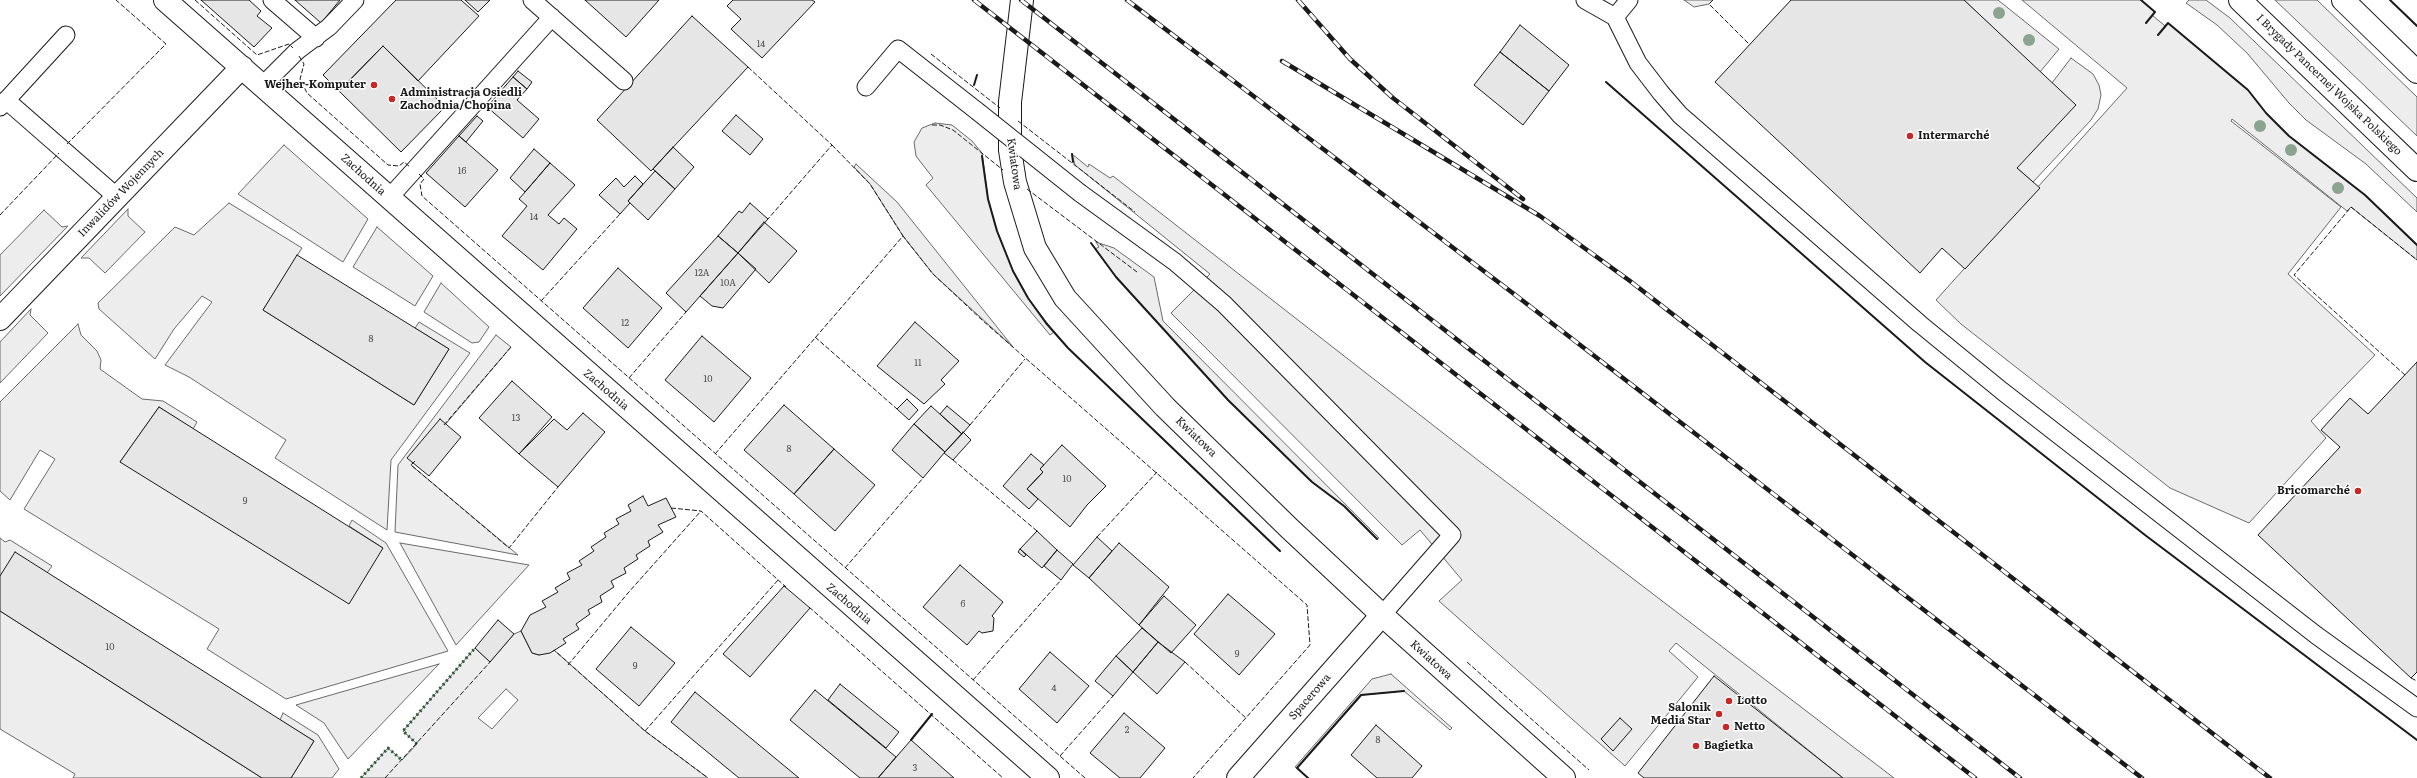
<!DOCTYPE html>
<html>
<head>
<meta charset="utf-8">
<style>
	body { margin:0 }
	canvas { display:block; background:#fff }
</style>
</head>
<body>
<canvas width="2417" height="778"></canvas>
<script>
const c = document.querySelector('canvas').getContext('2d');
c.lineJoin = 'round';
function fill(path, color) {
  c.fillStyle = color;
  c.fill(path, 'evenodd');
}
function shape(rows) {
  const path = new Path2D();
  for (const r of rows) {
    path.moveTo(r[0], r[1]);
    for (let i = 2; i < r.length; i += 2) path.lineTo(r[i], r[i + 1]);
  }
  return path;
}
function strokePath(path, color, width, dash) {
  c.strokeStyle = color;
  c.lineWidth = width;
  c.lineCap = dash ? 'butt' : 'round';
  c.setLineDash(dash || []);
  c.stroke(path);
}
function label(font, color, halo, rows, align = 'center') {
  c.font = font + ' Literata,serif';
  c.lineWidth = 3;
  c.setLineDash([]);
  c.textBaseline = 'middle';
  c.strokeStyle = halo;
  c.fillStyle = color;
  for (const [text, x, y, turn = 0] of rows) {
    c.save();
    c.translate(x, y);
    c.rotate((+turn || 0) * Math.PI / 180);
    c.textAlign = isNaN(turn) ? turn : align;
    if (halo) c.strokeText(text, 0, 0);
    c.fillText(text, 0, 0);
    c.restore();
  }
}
const built = shape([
	[1684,0,1713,0,1709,4,1694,7,1684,0],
	[1964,0,1998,0,2059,49,2040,72,1964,0],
	[2022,0,2141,0,2155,12,2152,15,2165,26,2168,23,2248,90,2266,113,2289,136,2365,195,2417,245,2417,260,2351,207,2347,211,2232,119,2231,121,2341,207,2288,274,2375,355,2311,421,2326,438,2249,523,2170,488,1961,324,1936,300,2127,88,2022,0],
	[2189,0,2206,0,2230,18,2417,198,2417,212,2366,164,2306,120,2289,103,2247,53,2217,25,2186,3,2189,0],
	[2275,0,2317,0,2417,97,2417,136,2275,0],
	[2071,58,2093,74,2099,85,2101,95,2098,109,2091,120,2033,182,2017,168,2052,83,2071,58],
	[935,123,952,125,972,141,982,153,988,199,997,231,1013,271,1028,298,1054,332,1050,335,926,185,933,178,916,156,914,142,922,128,935,123],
	[284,145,368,219,343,262,238,194,284,145],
	[1072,154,1088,167,1089,164,1110,178,1113,176,1488,468,1894,778,1843,778,1676,643,1669,651,1698,677,1625,766,1439,601,1462,580,1420,530,1402,545,1171,313,1210,274,1075,165,1072,154],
	[856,164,897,202,1013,347,933,274,903,236,870,184,854,167,856,164],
	[229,203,302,248,263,310,414,405,449,349,415,328,419,322,470,353,391,460,387,530,275,458,286,440,189,377,165,365,212,302,202,296,174,329,155,359,99,309,98,303,175,227,194,235,229,203],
	[128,209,128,216,145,232,105,273,89,258,81,258,128,209],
	[44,210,62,227,68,226,0,296,0,255,44,210],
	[377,227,433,276,415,306,353,267,377,227],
	[1096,242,1114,248,1154,277,1163,321,1379,538,1377,539,1344,506,1312,482,1228,400,1116,277,1095,249,1099,247,1096,242],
	[441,283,489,327,479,342,472,343,424,312,441,283],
	[31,309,30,315,48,333,0,383,0,342,31,309],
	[78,324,81,335,97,351,101,360,100,369,142,399,163,401,197,422,193,429,159,407,120,462,383,548,349,526,352,520,386,543,448,651,286,699,207,649,219,629,24,509,55,459,40,450,10,500,0,491,0,402,78,324],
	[496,335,511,347,411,465,518,555,395,532,398,465,496,335],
	[0,538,5,542,10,540,52,566,47,573,0,576,0,538],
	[400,543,529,565,456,645,400,543],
	[0,611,262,778,73,778,75,774,0,729,0,611],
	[521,631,532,653,539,655,554,650,645,731,708,778,361,778,388,748,402,760,417,744,403,731,475,648,490,662,514,634,521,631],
	[506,689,518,700,492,729,478,718,506,689],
	[439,664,348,759,324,723,296,705,439,664],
	[1391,674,1452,728,1450,730,1404,691,1362,695,1297,768,1295,767,1372,679,1391,674],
	[283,713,318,735,339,769,332,778,291,778,314,741,280,720,283,713]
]);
fill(built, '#ededed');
strokePath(built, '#6a6a6a', 1);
const building = shape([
	[201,0,249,0,261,11,257,16,272,28,254,47,201,0],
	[295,0,340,0,321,23,295,0],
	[396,0,461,0,479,16,418,81,383,46,339,91,323,75,396,0],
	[465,0,490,0,478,12,465,0],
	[585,0,659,0,626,37,585,0],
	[733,0,812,0,815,2,762,58,731,29,741,19,727,6,733,0],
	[1791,0,1964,0,2076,105,2017,168,2040,188,1965,269,1942,248,1920,273,1715,82,1791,0],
	[692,16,748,67,651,171,597,120,692,16],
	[1520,25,1569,65,1549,91,1500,52,1520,25],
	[383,46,445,107,401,152,339,91,383,46],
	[1500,52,1549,91,1523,125,1474,85,1500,52],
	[518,71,532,82,527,89,513,77,518,71],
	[513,77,527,89,517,100,539,119,523,138,487,107,513,77],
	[736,115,763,139,750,155,722,131,736,115],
	[477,116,483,121,466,142,459,136,477,116],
	[459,136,498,170,465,207,426,173,459,136],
	[673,147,694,167,675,189,653,169,673,147],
	[534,149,550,163,525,192,510,178,534,149],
	[550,163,575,185,548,215,559,224,564,218,577,229,543,270,502,236,527,206,519,199,550,163],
	[655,171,675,189,648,220,628,201,655,171],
	[635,176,643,184,628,201,630,203,620,214,599,195,616,178,624,187,635,176],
	[750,203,768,219,738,253,718,236,739,211,742,213,750,203],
	[764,222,797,251,769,283,738,253,764,222],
	[718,236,738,253,686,312,666,293,718,236],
	[738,253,756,269,723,308,712,306,700,296,738,253],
	[297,255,449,349,414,405,263,310,297,255],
	[618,268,662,308,628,348,583,308,618,268],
	[915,322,959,361,941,380,945,384,924,404,877,366,915,322],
	[702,336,751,378,714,422,665,380,702,336],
	[2417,362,2417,672,2411,678,2258,535,2340,447,2321,430,2350,398,2368,414,2417,362],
	[512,381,552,417,519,454,479,418,512,381],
	[907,399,918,410,909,420,897,409,907,399],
	[784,405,834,449,794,494,744,450,784,405],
	[931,406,962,434,945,452,914,424,931,406],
	[947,406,970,425,962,434,940,414,947,406],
	[159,407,383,548,349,604,120,462,159,407],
	[583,413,605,432,558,487,519,454,554,419,567,430,583,413],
	[440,419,461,437,429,476,407,458,440,419],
	[914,424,945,452,923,478,892,450,914,424],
	[963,432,971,440,953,460,944,453,963,432],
	[1062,445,1106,486,1087,505,1070,527,1027,489,1043,472,1040,469,1062,445],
	[834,449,875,485,835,531,794,494,834,449],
	[1031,454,1044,465,1040,469,1043,472,1027,489,1038,499,1029,509,1003,486,1031,454],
	[643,496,648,506,666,498,676,517,658,525,663,532,648,541,650,546,636,555,638,559,624,568,626,573,611,581,614,587,600,596,602,602,588,610,590,614,576,624,579,629,563,639,566,643,550,653,539,655,532,653,521,631,530,615,546,607,542,601,558,592,555,588,570,579,567,573,582,565,579,561,594,551,591,547,606,537,604,533,619,524,616,519,631,511,628,505,643,496],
	[1037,531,1057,550,1042,568,1020,549,1037,531],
	[1097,537,1112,551,1089,578,1073,565,1097,537],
	[1119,543,1169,587,1139,625,1089,578,1119,543],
	[1020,549,1026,555,1024,557,1018,552,1020,549],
	[1057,550,1073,564,1061,580,1044,566,1057,550],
	[15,552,314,741,291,778,262,778,0,611,0,576,15,552],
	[960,565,1003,602,992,616,994,618,993,631,982,633,979,631,967,645,923,607,960,565],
	[784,586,810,608,750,677,723,654,784,586],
	[1228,594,1275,634,1239,675,1194,634,1228,594],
	[1164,596,1196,625,1171,653,1139,625,1164,596],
	[498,620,514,634,490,662,475,648,498,620],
	[631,627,675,663,639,706,596,669,631,627],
	[1142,628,1158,642,1133,672,1116,656,1142,628],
	[1158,642,1185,662,1157,694,1133,672,1158,642],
	[1050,652,1089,686,1057,723,1019,689,1050,652],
	[1116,656,1133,672,1113,696,1095,681,1116,656],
	[1714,676,1843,778,1644,778,1638,773,1714,676],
	[840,684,899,732,886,748,828,700,840,684],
	[815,690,896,757,878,778,860,778,790,720,815,690],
	[695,692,799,778,739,778,671,722,695,692],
	[1124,713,1165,748,1140,778,1120,778,1090,753,1124,713],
	[1620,718,1632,729,1613,751,1601,739,1620,718],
	[1376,725,1422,766,1412,778,1377,778,1351,755,1376,725],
	[911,740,954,778,878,778,911,740]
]);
fill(building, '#e6e6e6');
strokePath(building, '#1a1a1a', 1);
const service = shape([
	[272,0,316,38],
	[532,0,624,81],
	[1585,0,1615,17,1638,63,1661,93,1680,115,1920,324,2002,391,2316,635,2417,708],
	[1615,17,1629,0],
	[262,86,297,51,329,27,355,0],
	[866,87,898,49,977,111],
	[6,100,117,197],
	[0,107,66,35],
	[1080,193,1175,262,1224,304,1452,535,1382,615],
	[389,198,552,17]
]);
const minor = shape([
	[165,0,1048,778],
	[0,319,242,67],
	[1238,778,1382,615]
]);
const tertiary = shape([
	[1022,0,1010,102,1010,150,1015,182,1035,248,1065,298,1165,407,1289,528,1382,615,1564,778]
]);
const primary = shape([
	[2240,0,2417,170],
	[2343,0,2417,72]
]);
strokePath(service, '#1a1a1a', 19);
strokePath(minor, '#1a1a1a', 24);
strokePath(tertiary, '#1a1a1a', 24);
strokePath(primary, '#1a1a1a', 24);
strokePath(service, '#fff', 17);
strokePath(minor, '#fff', 22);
strokePath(tertiary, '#fff', 22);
strokePath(primary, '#fff', 22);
const rail = shape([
	[974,0,1975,778],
	[1021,0,2020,778],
	[1127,0,1514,294,2142,778],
	[1298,0,1350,59,1393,98,1523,199],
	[1282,61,1540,216,1630,281,2270,778]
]);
strokePath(rail, '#1a1a1a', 4.5);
strokePath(rail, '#fff', 3, [9]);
const serviceBridge = shape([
	[977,111,1080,193]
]);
strokePath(serviceBridge, '#1a1a1a', 19, []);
strokePath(serviceBridge, '#fff', 17);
strokePath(shape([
	[417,744,403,731,475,648],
	[361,778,388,748,402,760]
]), '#2b5a34', 3, [2, 3]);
strokePath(shape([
	[195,0,257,55,289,44,293,48],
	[1713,0,1709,4,1749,44],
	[931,54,1000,108],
	[299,56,304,64,300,79,307,93,388,165,399,166,404,162,410,167],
	[748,67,832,145,768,219],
	[1018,121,1135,212],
	[932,125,940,125,953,130,1003,170],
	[67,144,166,44,116,0],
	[832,145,870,184,903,236],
	[419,174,424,179,420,184,422,196,1085,778],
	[1027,189,1137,272],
	[0,215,59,153],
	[541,301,620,214],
	[815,337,897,409],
	[2405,375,2294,275,2351,207,2417,260],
	[629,378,686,312],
	[444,425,511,347],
	[970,425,1025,359],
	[715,454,903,236,933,274,982,320,1307,605,1310,645,1193,778],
	[953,460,1037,531],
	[415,461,411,465,509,548,558,487],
	[671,508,701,511,786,587],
	[1097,537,1157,472],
	[845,568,923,478],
	[809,607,1003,778],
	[552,652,554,650,645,731,708,778],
	[1185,662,1247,719],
	[1467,662,1589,770],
	[568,665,628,593,701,511],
	[2411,678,2417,681],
	[973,680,1061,580],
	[645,731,778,580],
	[1060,756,1113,696],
	[385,778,491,661]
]), '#1a1a1a', 1, [5, 2]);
strokePath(shape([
	[2141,0,2155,12,2146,23],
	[2390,0,2417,26],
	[2158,35,2168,23,2248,90,2266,113,2289,136,2365,195,2417,245],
	[1606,82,1925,362,2145,535,2417,740],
	[974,85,977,75],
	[1072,154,1073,162],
	[982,156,988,199,997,231,1013,271,1028,298,1046,323,1068,348,1280,551],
	[1091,243,1116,277,1228,400,1312,482,1344,506,1377,539],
	[911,740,932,714],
	[1308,778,1297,768,1361,695,1404,691]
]), '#1a1a1a', 2);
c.fillStyle = '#8aa48f';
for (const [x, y] of [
	[1999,13],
	[2029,40],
	[2260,126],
	[2291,150],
	[2338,188]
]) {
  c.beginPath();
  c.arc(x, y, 6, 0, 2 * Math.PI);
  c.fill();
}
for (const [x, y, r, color] of [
	[374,85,4,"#c62828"],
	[392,99,4,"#c62828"],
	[1910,136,4,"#c62828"],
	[2358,491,4,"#c62828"],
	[1729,701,4,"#c62828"],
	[1719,714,4,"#c62828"],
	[1726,727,4,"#c62828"],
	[1696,746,4,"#c62828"]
]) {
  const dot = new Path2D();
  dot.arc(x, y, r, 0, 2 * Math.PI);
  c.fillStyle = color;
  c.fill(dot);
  strokePath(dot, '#fff', 1.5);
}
label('9px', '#4d4d4d', null, [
	["14",761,44],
	["16",462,171],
	["14",534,217],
	["12A",702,273],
	["10A",728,283],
	["12",625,323],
	["8",371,339],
	["11",918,363],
	["10",708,379],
	["13",516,418],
	["8",789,449],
	["10",1067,479],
	["9",245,501],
	["6",963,604],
	["10",110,647],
	["9",1237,654],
	["9",635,666],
	["4",1054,688],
	["2",1127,730],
	["8",1378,740],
	["3",915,768]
]);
label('bold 11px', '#1a1a1a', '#fff', [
	["Wejher-Komputer",366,85,"right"],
	["Administracja Osiedli",400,93],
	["Zachodnia/Chopina",400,106],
	["Intermarché",1918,136],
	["Bricomarché",2350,491,"right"],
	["Lotto",1737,701],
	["Salonik",1711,708,"right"],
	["Media Star",1711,721,"right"],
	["Netto",1734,727],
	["Bagietka",1704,746]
], 'left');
label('11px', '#1a1a1a', '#fff', [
	["I Brygady Pancernej Wojska Polskiego",2329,85,44],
	["Kwiatowa",1014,164,82],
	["Zachodnia",363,175,42],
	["Inwalidów Wojennych",121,193,-46],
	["Zachodnia",606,390,41],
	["Kwiatowa",1196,437,44],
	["Zachodnia",849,604,41],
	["Kwiatowa",1431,660,42],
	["Spacerowa",1310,697,-49]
]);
</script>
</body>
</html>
